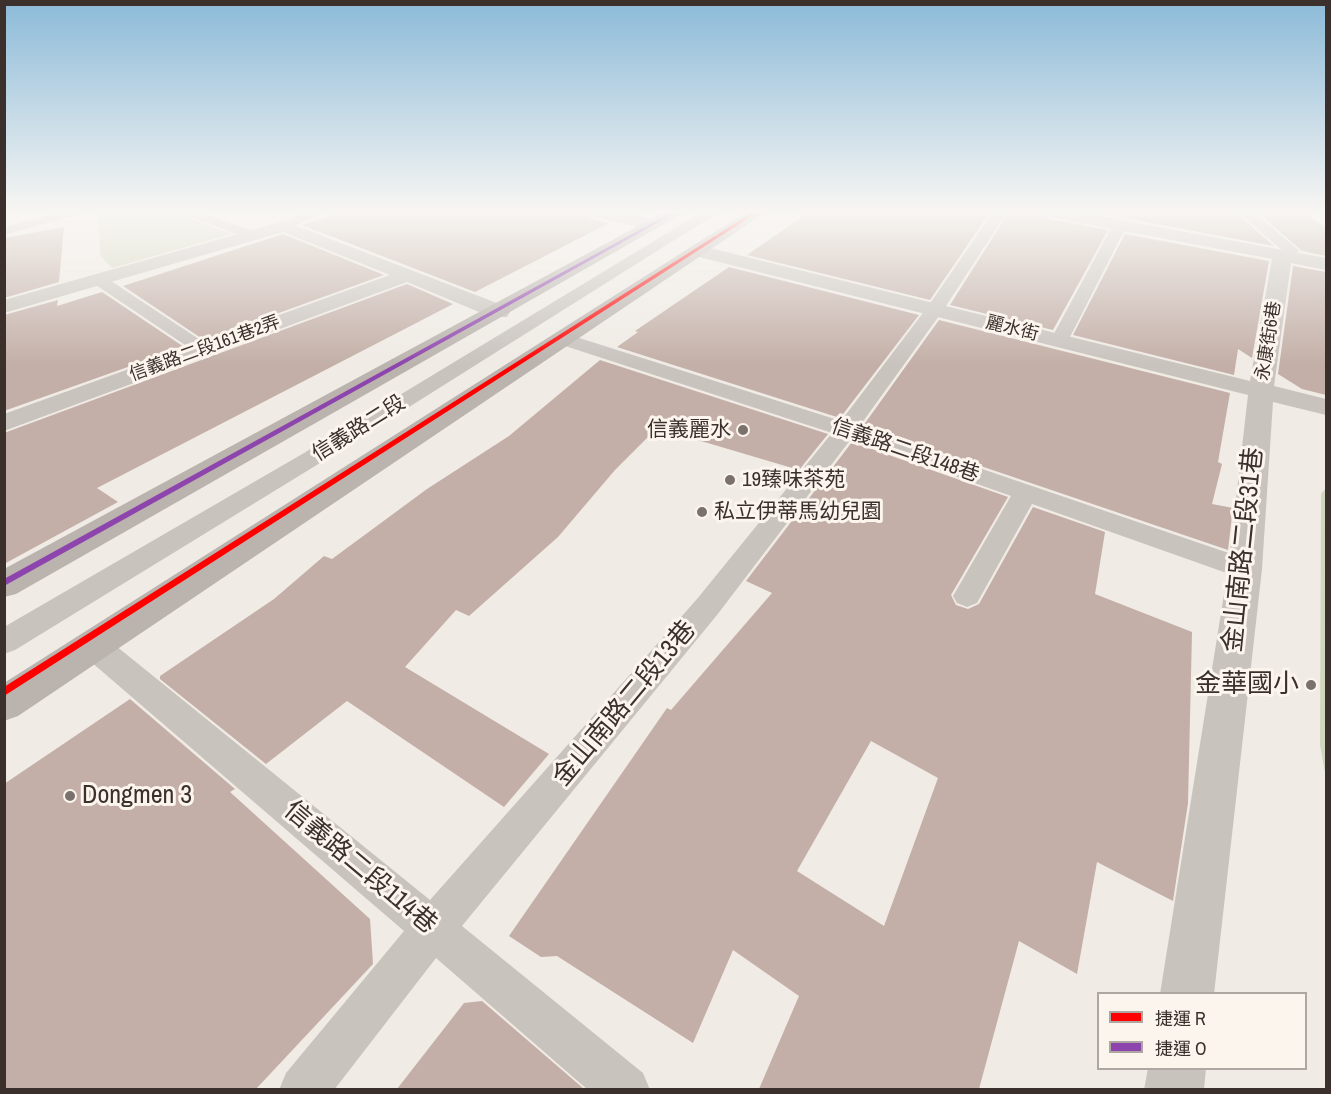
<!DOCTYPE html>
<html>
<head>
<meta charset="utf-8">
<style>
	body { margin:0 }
	#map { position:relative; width:1331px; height:1094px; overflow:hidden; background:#f0ebe5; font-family:"Archivo Narrow","Noto Sans TC",sans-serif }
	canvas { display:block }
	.frame { position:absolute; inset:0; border:6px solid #3b302b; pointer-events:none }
	.legend { position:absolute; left:1097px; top:992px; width:210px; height:78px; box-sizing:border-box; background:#fbf5ee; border:2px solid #aea6a0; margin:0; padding:8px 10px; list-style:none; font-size:18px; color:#3b302b }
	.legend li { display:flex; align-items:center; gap:12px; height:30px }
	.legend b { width:30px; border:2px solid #aea6a0 }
</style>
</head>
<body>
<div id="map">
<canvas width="1331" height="1094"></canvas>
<div class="frame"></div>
<ul class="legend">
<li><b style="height:8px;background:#f00"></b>捷運 R</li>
<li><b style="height:8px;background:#8e44ad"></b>捷運 O</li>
</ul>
</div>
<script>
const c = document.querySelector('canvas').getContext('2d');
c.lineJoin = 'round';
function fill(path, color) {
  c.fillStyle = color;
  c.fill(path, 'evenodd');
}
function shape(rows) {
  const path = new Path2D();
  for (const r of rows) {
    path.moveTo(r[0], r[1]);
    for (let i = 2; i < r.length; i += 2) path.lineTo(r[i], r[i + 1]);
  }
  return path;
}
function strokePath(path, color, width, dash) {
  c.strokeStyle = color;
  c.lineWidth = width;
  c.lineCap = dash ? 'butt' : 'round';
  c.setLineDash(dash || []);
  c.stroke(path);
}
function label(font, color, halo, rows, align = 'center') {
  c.font = font + ' "Archivo Narrow","Noto Sans TC",sans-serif';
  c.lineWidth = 6;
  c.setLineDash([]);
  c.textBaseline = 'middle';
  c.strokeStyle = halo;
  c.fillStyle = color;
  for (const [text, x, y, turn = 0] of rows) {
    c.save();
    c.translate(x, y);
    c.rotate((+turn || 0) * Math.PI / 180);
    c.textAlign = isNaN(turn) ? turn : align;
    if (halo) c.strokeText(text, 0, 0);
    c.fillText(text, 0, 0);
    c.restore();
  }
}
fill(shape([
	[98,212,173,212,232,234,112,268,100,255],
	[1326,488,1326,778,1320,745,1321,494]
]), '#d1d6bf');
fill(shape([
	[344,212,586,212,590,218,609,223,475,292,302,225],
	[809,212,990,212,930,300,747,255],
	[1009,212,1040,212,1050,219,1108,230,1053,330,950,305],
	[1092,212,1235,212,1274,246],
	[1257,212,1303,212,1326,228,1326,256,1302,251],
	[64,227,59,282,4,298,4,238],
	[283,234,384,275,204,340,123,286],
	[1125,234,1269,261,1252,358,1238,349,1234,375,1073,335],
	[1293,266,1326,272,1326,395,1302,389,1278,374],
	[729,267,919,315,840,418,617,347,638,332,635,331],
	[407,284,453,304,97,488,118,502,4,564,4,433],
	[102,292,184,347,4,411,4,315,58,300,57,306],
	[939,320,1230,393,1218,462,1222,464,1212,504,1233,508,1228,550,863,426],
	[600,360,828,434,799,470,657,428,615,470,558,537,469,616,456,610,405,667,549,754,504,807,347,701,266,764,160,679,160,676,274,599,324,556,332,559,427,489,509,436],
	[852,442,1008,497,951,595,956,605,968,609,979,604,1033,507,1105,532,1095,594,1192,632,1188,803,1173,901,1097,862,1077,974,1019,941,979,1089,759,1089,799,996,733,950,693,1043,557,956,541,957,509,936,667,708,671,710,772,593,746,581],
	[871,741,938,778,884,926,797,871],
	[130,699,235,789,230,792,370,919,373,964,256,1089,4,1089,4,784],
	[482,1001,584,1089,397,1089,464,1003]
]), '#c3afa7');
fill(shape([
	[62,212,87,212,4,235,4,227,62,212],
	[178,212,199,212,257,232,259,235,252,239,247,238,178,212],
	[304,212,323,212,289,229,284,230,277,226,304,212],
	[702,212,719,212,320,463,15,650,4,654,4,627,304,453,702,212],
	[993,212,1007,212,944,309,859,427,1255,562,1259,569,1255,576,1245,579,1235,576,1032,504,977,603,967,607,957,603,953,596,1011,496,851,439,717,615,462,926,643,1073,650,1090,588,1090,436,958,334,1090,279,1090,286,1073,404,931,83,655,79,646,83,637,94,634,105,637,430,900,697,599,832,433,556,343,554,339,556,335,570,335,841,421,929,305,993,212],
	[1237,212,1253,212,1300,251,1287,259,1277,259,1274,256,1282,250,1237,212],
	[1120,221,1127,225,1068,341,1059,347,1052,345,1050,341,1113,225,1120,221],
	[99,275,105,277,214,349,211,353,197,353,93,283,91,280,93,277,99,275]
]), '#c9c3be');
fill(shape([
	[588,212,620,212,660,221,663,225,654,230,590,216,588,212],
	[1042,212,1078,212,1326,258,1326,270,1291,263,1274,386,1326,399,1326,415,1273,402,1262,569,1214,994,1160,994,1228,569,1248,395,691,255,689,251,698,245,1250,381,1272,259,1050,217,1042,212],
	[284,221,507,307,510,312,507,317,491,317,407,282,4,431,4,414,390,275,283,232,4,313,4,300,284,221],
	[1148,1068,1206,1068,1204,1090,1144,1090,1148,1068]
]), '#c9c3be');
fill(shape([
	[664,212,685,212,16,594,4,597,4,569,664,212],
	[746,212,766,212,18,716,4,721,4,683,746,212]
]), '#bab3ae');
fill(shape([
	[753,212,758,212,4,696,4,687,753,212]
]), '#f00');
fill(shape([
	[672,212,677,212,4,586,4,579,672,212]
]), '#8e44ad');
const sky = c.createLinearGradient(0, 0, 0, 365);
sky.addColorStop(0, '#8bbad8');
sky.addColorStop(0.58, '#f8f6f3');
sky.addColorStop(1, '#f8f6f300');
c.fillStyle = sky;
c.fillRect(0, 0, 1331, 365);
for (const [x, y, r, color] of [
	[743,430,6,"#7a716c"],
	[730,480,6,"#7a716c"],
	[702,512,6,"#7a716c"],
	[1311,685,6,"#7a716c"],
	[70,796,6,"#7a716c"]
]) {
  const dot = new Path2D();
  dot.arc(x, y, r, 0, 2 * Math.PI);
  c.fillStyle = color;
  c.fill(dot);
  strokePath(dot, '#fbf5ee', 2);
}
label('18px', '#3b302b', '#fbf5ee', [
	["麗水街",1012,329,14],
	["永康街6巷",1269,341,-81],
	["信義路二段161巷2弄",205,349,-20]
]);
label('21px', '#3b302b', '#fbf5ee', [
	["信義路二段",359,429,-32],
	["信義路二段148巷",905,451,19]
]);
label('21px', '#3b302b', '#fbf5ee', [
	["信義麗水",731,430,"right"],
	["19臻味茶苑",742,480],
	["私立伊蒂馬幼兒園",714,512]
], 'left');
label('26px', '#3b302b', '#fbf5ee', [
	["金山南路二段31巷",1244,550,-84],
	["金山南路二段13巷",625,704,-50],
	["信義路二段114巷",360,868,40]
]);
label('26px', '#3b302b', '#fbf5ee', [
	["金華國小",1299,685],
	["Dongmen 3",82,796,"left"]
], 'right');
</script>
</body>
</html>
